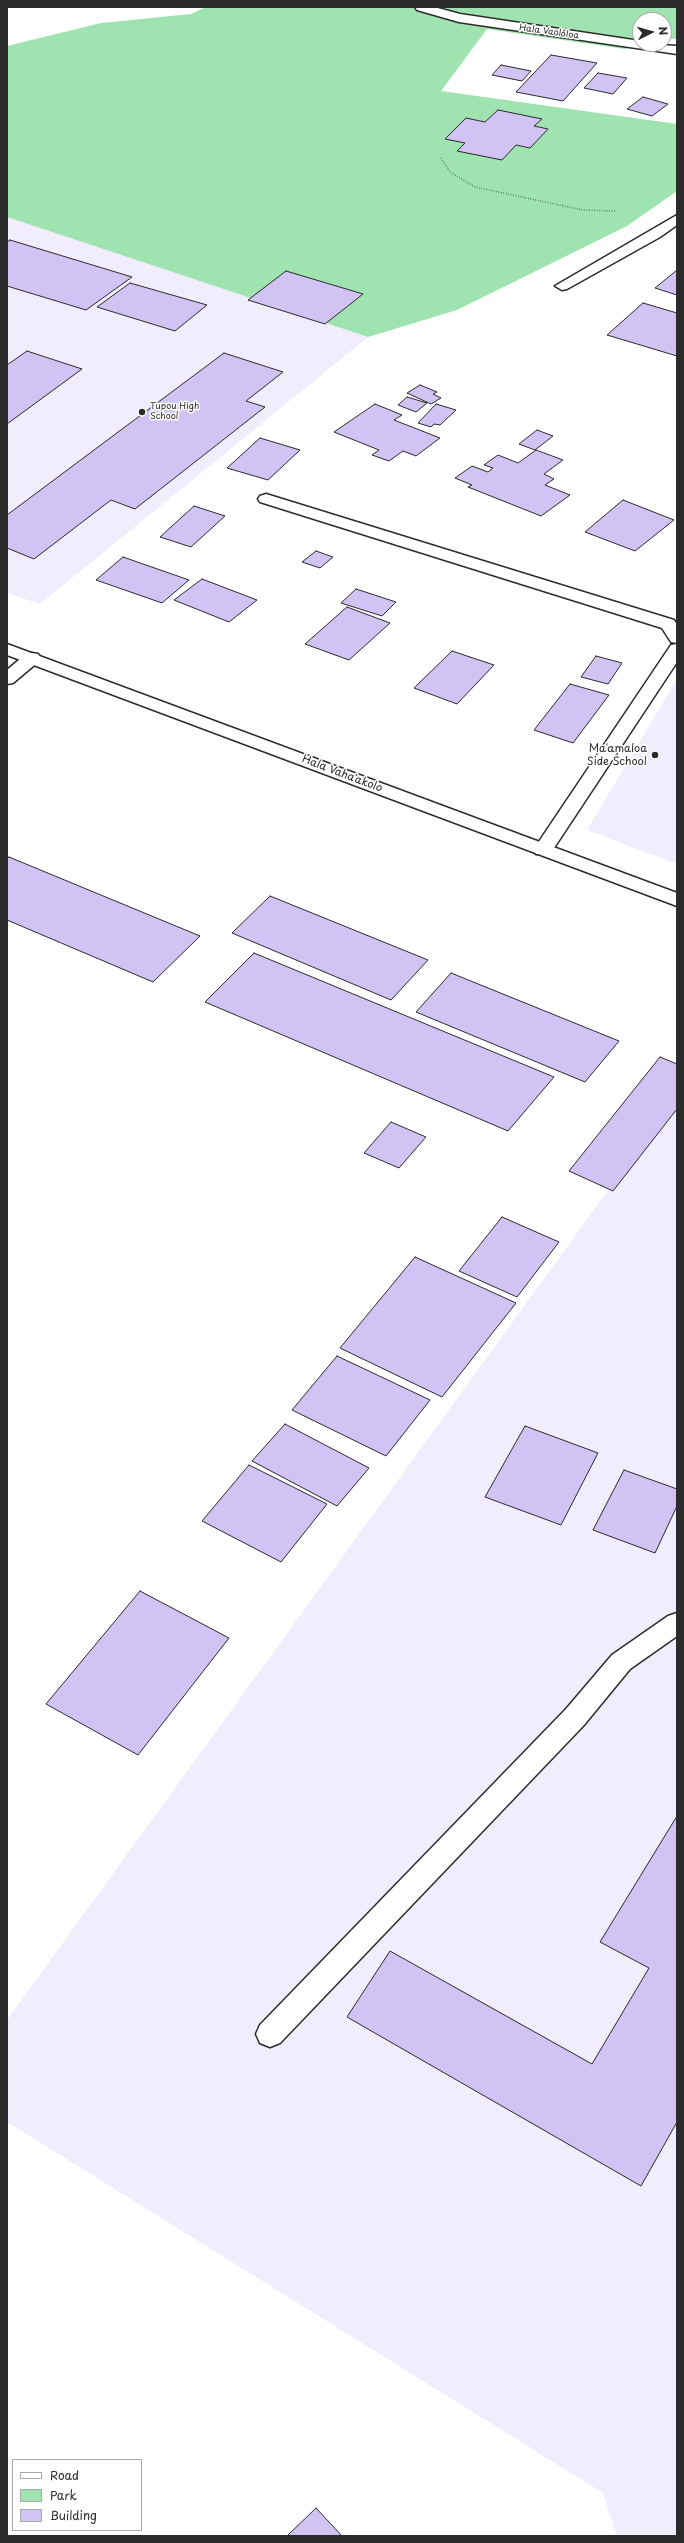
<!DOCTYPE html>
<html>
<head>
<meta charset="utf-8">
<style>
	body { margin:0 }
	#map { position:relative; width:684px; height:2543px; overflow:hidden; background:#fff; font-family:"Playpen Sans",sans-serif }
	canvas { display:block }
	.frame { position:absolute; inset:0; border:8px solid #2b2b2b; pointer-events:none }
	.legend { position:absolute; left:12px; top:2459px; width:130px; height:72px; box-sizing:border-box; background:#fff; border:1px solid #aaa; margin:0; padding:5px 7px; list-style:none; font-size:12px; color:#2b2b2b }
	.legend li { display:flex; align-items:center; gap:8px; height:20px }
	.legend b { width:20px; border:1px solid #aaa }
	.north { position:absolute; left:632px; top:12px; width:40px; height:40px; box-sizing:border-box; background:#fff; border:1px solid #aaa; border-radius:50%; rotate:84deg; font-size:11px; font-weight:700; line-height:16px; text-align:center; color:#2b2b2b }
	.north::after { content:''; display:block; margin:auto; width:14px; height:18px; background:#2b2b2b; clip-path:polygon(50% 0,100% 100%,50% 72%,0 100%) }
</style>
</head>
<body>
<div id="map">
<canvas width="684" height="2543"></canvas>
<div class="frame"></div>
<ul class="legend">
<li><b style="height:5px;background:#fff"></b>Road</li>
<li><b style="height:11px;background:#9ee3b0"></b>Park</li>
<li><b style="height:11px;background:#d1c3f4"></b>Building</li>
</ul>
<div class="north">N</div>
</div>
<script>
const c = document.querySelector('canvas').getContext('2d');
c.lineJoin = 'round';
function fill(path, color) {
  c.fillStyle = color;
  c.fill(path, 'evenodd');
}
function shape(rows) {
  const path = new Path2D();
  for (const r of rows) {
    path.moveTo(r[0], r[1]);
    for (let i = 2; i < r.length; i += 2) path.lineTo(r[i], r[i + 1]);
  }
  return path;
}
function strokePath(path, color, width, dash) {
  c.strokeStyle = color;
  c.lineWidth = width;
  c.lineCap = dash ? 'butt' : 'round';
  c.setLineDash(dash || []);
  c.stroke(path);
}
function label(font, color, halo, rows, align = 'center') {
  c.font = font + ' "Playpen Sans",sans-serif';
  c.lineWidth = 3;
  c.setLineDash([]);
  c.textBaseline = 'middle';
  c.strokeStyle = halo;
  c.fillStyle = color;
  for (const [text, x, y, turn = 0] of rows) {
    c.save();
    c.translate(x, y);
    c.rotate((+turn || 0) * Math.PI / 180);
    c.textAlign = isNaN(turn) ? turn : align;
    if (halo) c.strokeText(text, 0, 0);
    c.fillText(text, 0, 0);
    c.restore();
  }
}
fill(shape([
	[7,217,368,337,40,604,7,593],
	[677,679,677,864,587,830],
	[677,1095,677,2536,617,2536,603,2493,7,2122,7,2020]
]), '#f1edfc');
fill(shape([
	[206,7,677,7,677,39,664,38,664,20,640,20,640,43,625,49,487,29,441,91,677,124,677,191,627,226,457,310,368,337,7,217,7,46,101,23,191,14]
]), '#9ee3b0');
const building = shape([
	[551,55,597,63,563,101,516,92,551,55],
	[501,65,531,71,522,81,492,75,501,65],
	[598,73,627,78,613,94,584,88,598,73],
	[643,97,668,104,652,116,627,109,643,97],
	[498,110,542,119,534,126,548,129,530,148,516,145,502,160,457,151,465,143,445,139,466,118,485,122,498,110],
	[10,240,132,277,86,310,7,286,7,242,10,240],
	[677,270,677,295,655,288,677,270],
	[286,271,363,294,325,324,248,300,286,271],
	[130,283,207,305,175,331,97,307,130,283],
	[643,303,677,313,677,356,607,335,643,303],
	[27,351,82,369,7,424,7,365,27,351],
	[224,353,283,372,246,401,265,407,135,509,111,500,34,559,7,548,7,515,224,353],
	[420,385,437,392,433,394,441,398,431,404,407,393,420,385],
	[407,397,427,403,416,412,398,405,407,397],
	[375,404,402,415,394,420,440,438,416,456,403,451,389,461,372,455,379,450,334,432,375,404],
	[436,404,456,410,440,425,434,424,431,427,418,423,436,404],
	[537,430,553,436,535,450,519,444,537,430],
	[260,438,300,450,268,480,227,468,260,438],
	[536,450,563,460,544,474,554,479,545,485,570,495,541,516,468,487,472,485,455,478,472,466,488,472,493,468,484,465,498,455,518,463,536,450],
	[623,500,674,520,635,551,585,532,623,500],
	[194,506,225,516,191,547,160,537,194,506],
	[316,551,333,557,320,568,302,562,316,551],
	[123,557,189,580,162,603,96,580,123,557],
	[202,579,257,600,229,622,174,600,202,579],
	[356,589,396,602,382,616,341,603,356,589],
	[347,607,390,623,349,660,305,644,347,607],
	[452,651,494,665,457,704,414,688,452,651],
	[596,656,622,663,608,684,581,677,596,656],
	[570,684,609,695,573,743,534,730,570,684],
	[9,857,200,936,153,982,7,920,7,859,9,857],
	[270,896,428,960,391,1000,232,933,270,896],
	[254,953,554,1077,508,1131,205,1002,254,953],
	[451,973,619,1041,585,1082,416,1012,451,973],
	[660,1057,677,1064,677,1109,613,1191,569,1171,660,1057],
	[391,1122,426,1137,399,1168,364,1153,391,1122],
	[502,1217,559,1242,517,1297,459,1271,502,1217],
	[415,1257,516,1303,442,1397,340,1348,415,1257],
	[337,1356,430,1400,386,1456,292,1410,337,1356],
	[285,1424,369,1468,337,1506,252,1461,285,1424],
	[525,1426,598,1453,561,1525,485,1497,525,1426],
	[249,1465,327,1504,281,1562,202,1521,249,1465],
	[624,1470,677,1489,677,1506,655,1553,593,1530,624,1470],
	[140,1591,229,1638,138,1755,46,1704,140,1591],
	[677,1816,677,2122,641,2186,347,2017,390,1951,592,2064,649,1968,600,1942,677,1816],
	[316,2508,342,2536,287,2536,316,2508]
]);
fill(building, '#d1c3f4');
strokePath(building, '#2b2b2b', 1);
const service = shape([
	[677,1613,677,1636,630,1669,584,1725,280,2043,270,2047,260,2043,256,2034,260,2025,566,1709,612,1655,668,1616,677,1613]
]);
const minor = shape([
	[415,7,434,7,460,14,640,41,640,44,677,46,677,54,459,22,417,10,415,7],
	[677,215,677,225,660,237,567,289,562,290,555,286,677,215],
	[266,494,674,620,677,625,677,643,671,642,662,628,260,502,258,499,260,496,266,494],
	[677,644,677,662,550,854,536,854,534,850,536,846,671,645,677,644],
	[32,653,38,654,41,658,38,662,13,683,7,684,7,670,26,654,32,653]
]);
const secondary = shape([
	[7,644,677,893,677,906,7,655,7,644]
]);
strokePath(service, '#2b2b2b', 3);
strokePath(minor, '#2b2b2b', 3);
strokePath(secondary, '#2b2b2b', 3);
strokePath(shape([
	[441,158,450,172,475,187,583,210,615,211]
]), '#2b2b2b', 1.5, [0.5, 2]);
fill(service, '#fff');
fill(minor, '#fff');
fill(secondary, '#fff');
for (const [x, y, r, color] of [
	[142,412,4,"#2b2b2b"],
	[655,755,4,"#2b2b2b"]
]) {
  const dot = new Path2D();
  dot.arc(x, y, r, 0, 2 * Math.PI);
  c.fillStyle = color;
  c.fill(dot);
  strokePath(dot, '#fff', 1.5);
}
label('9px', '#2b2b2b', '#fff', [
	["Hala Vaolōloa",549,32,8]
]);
label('9px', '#2b2b2b', '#fff', [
	["Tupou High",150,407],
	["School",150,417]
], 'left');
label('11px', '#2b2b2b', '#fff', [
	["Ma'amaloa",647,749],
	["Side School",647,762]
], 'right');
label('11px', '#2b2b2b', '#fff', [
	["Hala Vaha'akolo",342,774,21]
]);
</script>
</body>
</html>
